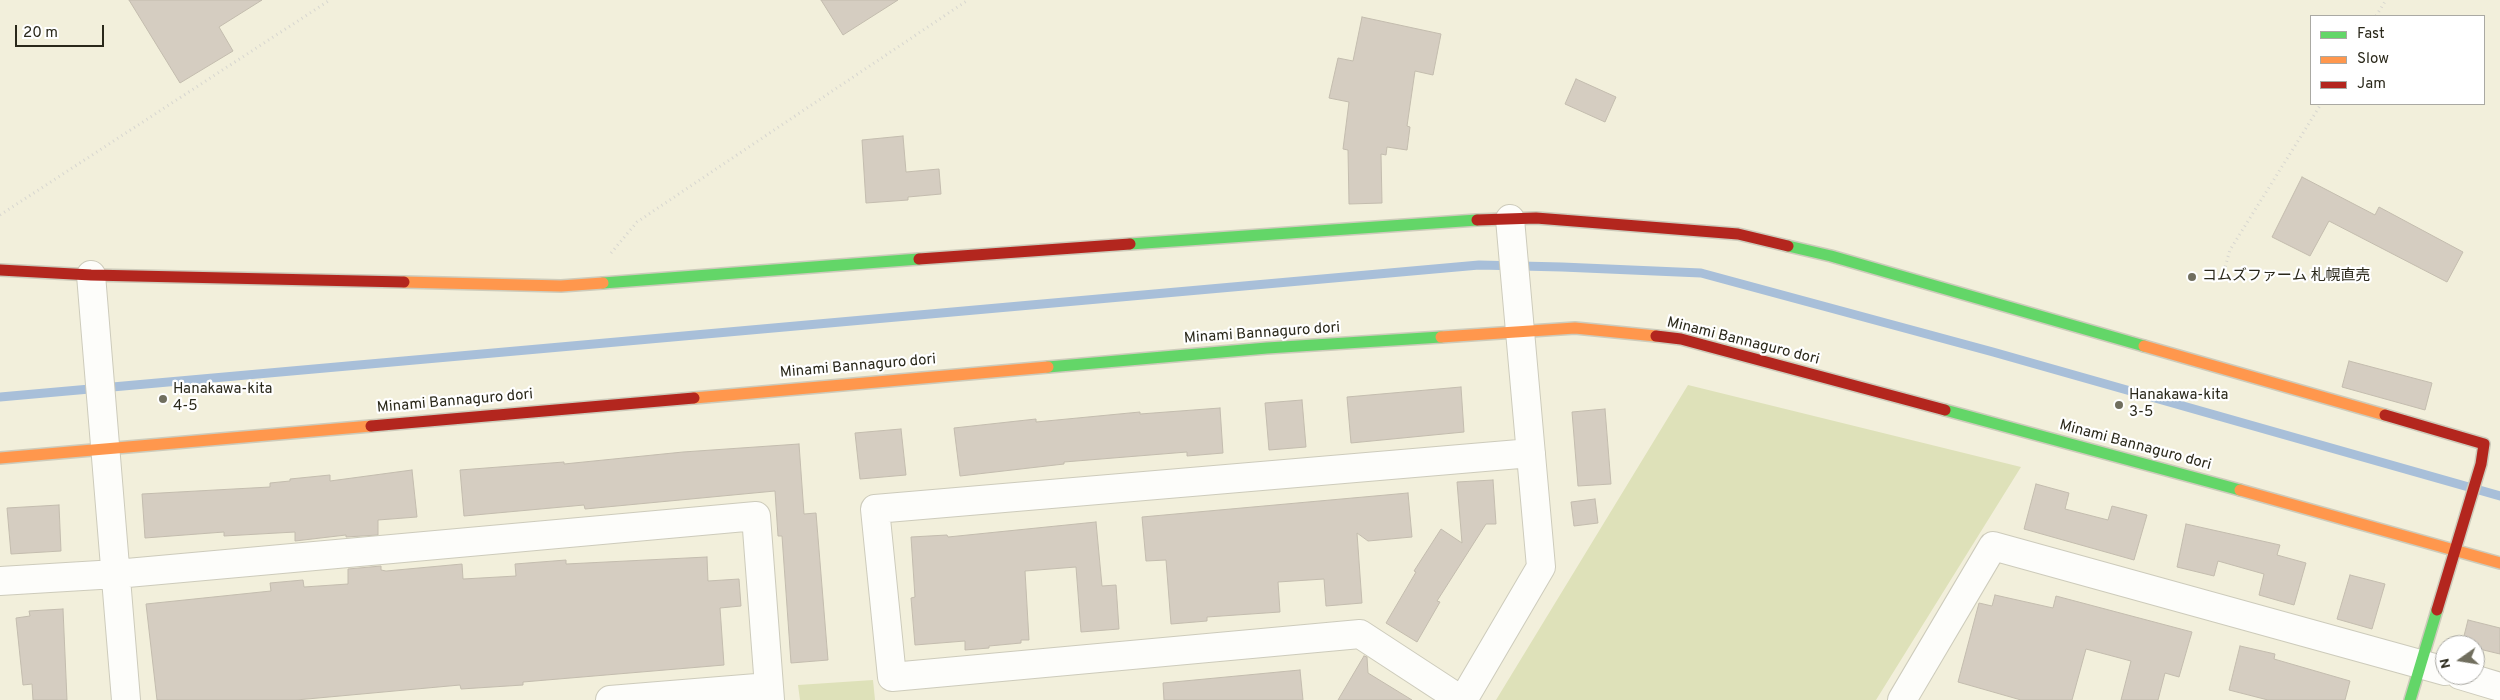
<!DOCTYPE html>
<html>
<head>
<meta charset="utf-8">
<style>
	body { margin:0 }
	#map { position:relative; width:2500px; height:700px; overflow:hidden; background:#f2efdb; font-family:Overpass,sans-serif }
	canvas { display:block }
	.legend { position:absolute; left:2310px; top:15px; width:175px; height:90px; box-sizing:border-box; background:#fff; border:1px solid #aaa9a3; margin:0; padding:6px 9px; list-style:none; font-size:15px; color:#2a281a }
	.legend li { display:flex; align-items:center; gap:10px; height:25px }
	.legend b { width:25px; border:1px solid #aaa9a3 }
	.north { position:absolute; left:2435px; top:635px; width:50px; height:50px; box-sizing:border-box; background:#fff; border:1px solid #aaa9a3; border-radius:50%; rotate:257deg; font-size:14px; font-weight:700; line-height:20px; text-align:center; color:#2a281a }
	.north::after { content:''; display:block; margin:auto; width:18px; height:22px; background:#706e5e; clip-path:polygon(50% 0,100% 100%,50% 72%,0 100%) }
	.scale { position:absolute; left:15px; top:25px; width:89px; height:22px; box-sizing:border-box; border:2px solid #2a281a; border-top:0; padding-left:6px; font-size:15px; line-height:18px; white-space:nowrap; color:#2a281a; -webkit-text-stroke:4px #fff; paint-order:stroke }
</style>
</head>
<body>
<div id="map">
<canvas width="2500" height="700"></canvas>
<ul class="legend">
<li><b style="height:6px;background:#63d668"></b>Fast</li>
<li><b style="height:6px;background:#ff974d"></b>Slow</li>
<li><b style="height:6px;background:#b3261e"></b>Jam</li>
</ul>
<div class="north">N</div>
<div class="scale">20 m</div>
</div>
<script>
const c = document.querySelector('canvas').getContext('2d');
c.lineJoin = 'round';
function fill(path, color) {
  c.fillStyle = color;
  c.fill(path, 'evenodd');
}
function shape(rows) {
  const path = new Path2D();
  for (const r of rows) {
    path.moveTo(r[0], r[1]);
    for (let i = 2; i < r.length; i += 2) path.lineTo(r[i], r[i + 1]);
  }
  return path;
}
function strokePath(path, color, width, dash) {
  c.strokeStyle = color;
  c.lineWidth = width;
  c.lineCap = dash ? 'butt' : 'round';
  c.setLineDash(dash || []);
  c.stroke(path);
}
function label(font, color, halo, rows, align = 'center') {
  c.font = font + ' Overpass,"Noto Sans JP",sans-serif';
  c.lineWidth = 4.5;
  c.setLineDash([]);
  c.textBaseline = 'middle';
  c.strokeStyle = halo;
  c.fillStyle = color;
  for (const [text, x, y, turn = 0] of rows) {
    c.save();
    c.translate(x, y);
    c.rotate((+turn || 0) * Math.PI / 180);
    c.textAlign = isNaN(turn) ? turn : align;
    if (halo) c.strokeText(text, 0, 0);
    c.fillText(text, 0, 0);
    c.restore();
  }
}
fill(shape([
	[1688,385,2021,467,1876,700,1496,700],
	[873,680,875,700,800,700,798,685]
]), '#dee1b9');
strokePath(shape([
	[0,397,1479,265,1562,267,1701,273,1993,352,2500,496]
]), '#a8bfd9', 9);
const building = shape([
	[129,0,262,0,219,27,233,51,180,83,129,0],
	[821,0,898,0,843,35,821,0],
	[1362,17,1441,34,1433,75,1415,71,1407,126,1410,127,1407,150,1387,147,1386,155,1381,154,1382,203,1349,204,1348,150,1343,149,1349,102,1329,98,1338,58,1353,61,1362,17],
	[1576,79,1616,97,1605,122,1565,104,1576,79],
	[903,136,906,172,939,169,941,194,908,197,908,200,866,203,862,140,903,136],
	[2302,177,2375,215,2379,207,2463,252,2447,282,2329,221,2310,256,2272,237,2302,177],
	[2349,361,2432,383,2425,410,2342,387,2349,361],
	[1461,387,1464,432,1351,443,1347,397,1461,387],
	[1302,400,1306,447,1269,450,1265,403,1302,400],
	[1220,408,1223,453,1187,456,1187,452,1064,462,1064,464,960,476,954,428,1036,419,1036,422,1140,412,1140,414,1220,408],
	[1605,409,1611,484,1578,486,1572,412,1605,409],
	[901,429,906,475,860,479,855,433,901,429],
	[799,444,804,514,816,513,828,660,791,663,782,536,778,536,775,491,585,509,584,505,464,516,460,470,564,462,564,464,683,452,799,444],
	[412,470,417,517,378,520,378,535,346,537,346,535,295,541,295,532,224,536,224,532,145,538,142,494,270,487,270,483,290,481,290,479,330,475,330,481,412,470],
	[1493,480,1496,524,1486,524,1437,601,1440,602,1417,642,1386,623,1416,572,1414,571,1441,529,1462,543,1457,482,1493,480],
	[2036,484,2069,493,2065,509,2108,520,2112,506,2147,515,2134,560,2024,529,2036,484],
	[1408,493,1412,537,1368,541,1357,533,1362,603,1326,606,1324,579,1278,582,1280,612,1207,617,1207,621,1171,624,1166,560,1146,561,1142,517,1408,493],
	[1595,499,1598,523,1574,526,1571,502,1595,499],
	[59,505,61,551,11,554,7,508,59,505],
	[1096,522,1102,586,1116,585,1119,629,1081,632,1076,567,1025,571,1029,640,1021,640,1021,643,989,646,989,648,965,650,965,641,915,645,911,598,915,597,911,537,947,535,948,537,1096,522],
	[2186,524,2280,545,2277,555,2306,563,2294,605,2259,595,2264,574,2218,561,2214,576,2177,567,2186,524],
	[707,557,708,581,739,579,741,606,720,608,724,665,523,682,523,685,461,689,460,685,296,700,157,700,146,604,271,591,270,583,303,580,304,587,348,584,348,569,381,566,381,570,386,571,462,564,463,579,516,576,515,564,566,560,566,564,707,557],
	[2350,575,2385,584,2372,629,2337,619,2350,575],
	[1995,595,2053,608,2056,596,2192,632,2179,677,2165,673,2158,700,2121,700,2131,661,2086,649,2072,700,2021,700,1958,682,1979,603,1992,606,1995,595],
	[63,609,67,700,33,700,32,684,23,685,16,618,30,616,29,611,63,609],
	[2468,620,2500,628,2500,654,2475,648,2475,645,2462,644,2468,620],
	[2240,646,2275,654,2274,659,2350,681,2345,700,2268,700,2229,690,2240,646],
	[1364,656,1367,657,1368,673,1412,700,1338,700,1364,656],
	[1300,670,1303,700,1164,700,1163,683,1300,670]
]);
fill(building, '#d5cdc1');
strokePath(building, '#c3bcae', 1);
const street = shape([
	[91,275,126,700],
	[0,581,116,574,756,516,770,700],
	[2460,675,2500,687],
	[610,700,769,687],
	[1461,700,1360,634,892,677,875,509,1531,453],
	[1463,700,1541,567,1510,219],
	[1902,700,1993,546,2445,671]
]);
const fast = shape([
	[1130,244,1477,220],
	[1788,246,1831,256,2144,346],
	[603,283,919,259],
	[1048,367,1267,348,1441,337],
	[1945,410,2240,490],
	[2410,700,2437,610]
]);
const slow = shape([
	[404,282,561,286,603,283],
	[1441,337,1575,328,1656,336],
	[2144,346,2385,415],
	[694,398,1048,367],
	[0,458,371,426],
	[2240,490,2500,563]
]);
const jam = shape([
	[1477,220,1536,218,1738,234,1788,246],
	[919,259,1130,244],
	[0,270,91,275,404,282],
	[1656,336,1681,339,1945,410],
	[2385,415,2484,444,2481,464,2437,610],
	[371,426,694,398]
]);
strokePath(street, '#cdcbbb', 30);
strokePath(fast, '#cdcbbb', 14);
strokePath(slow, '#cdcbbb', 14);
strokePath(jam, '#cdcbbb', 14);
strokePath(shape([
	[2376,16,2386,0],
	[0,215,330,0],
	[611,253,637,222,968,0],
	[2221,281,2230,250,2321,104]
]), '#d7d6d0', 3, [1, 4]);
strokePath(street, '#fdfdfa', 28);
strokePath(fast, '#63d668', 11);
strokePath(slow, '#ff974d', 11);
strokePath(jam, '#b3261e', 11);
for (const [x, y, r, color] of [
	[2192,277,5,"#706e5e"],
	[163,399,5,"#706e5e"],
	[2119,405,5,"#706e5e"]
]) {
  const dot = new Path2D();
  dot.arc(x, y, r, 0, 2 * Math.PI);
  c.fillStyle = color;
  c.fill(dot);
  strokePath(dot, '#fff', 2);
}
label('15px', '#2a281a', '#fff', [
	["コムズファーム 札幌直売",2202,277],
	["Hanakawa-kita",173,390],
	["4-5",173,407],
	["Hanakawa-kita",2129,396],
	["3-5",2129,413]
], 'left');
label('15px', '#2a281a', '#fff', [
	["Minami Bannaguro dori",1262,334,-4],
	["Minami Bannaguro dori",1743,342,14],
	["Minami Bannaguro dori",858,367,-5],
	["Minami Bannaguro dori",455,402,-5],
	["Minami Bannaguro dori",2135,446,15]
]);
</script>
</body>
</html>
